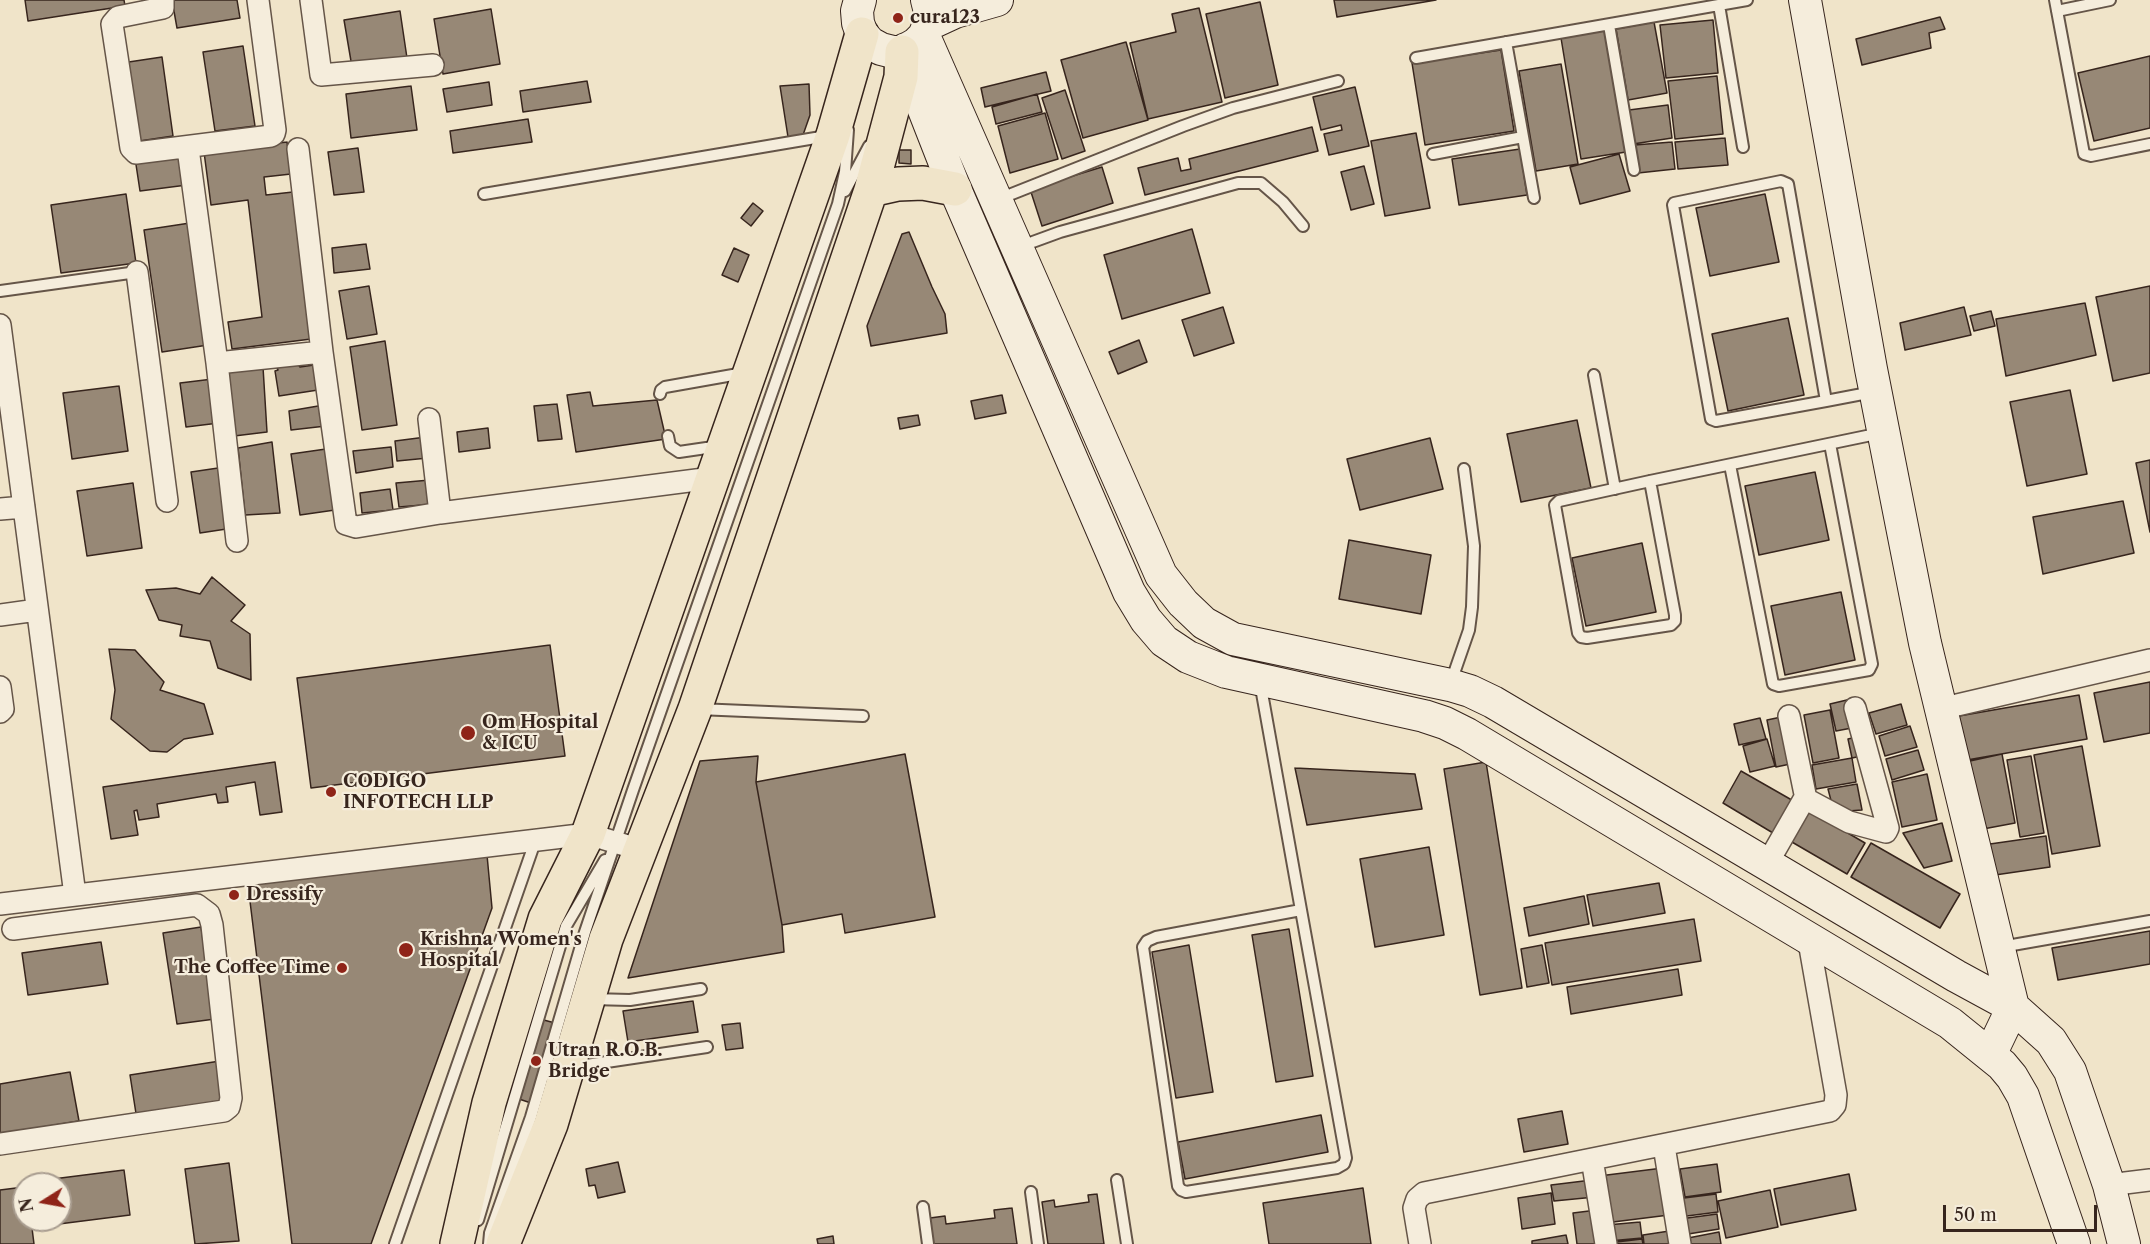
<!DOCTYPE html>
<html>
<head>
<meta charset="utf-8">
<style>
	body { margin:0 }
	#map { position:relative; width:2150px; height:1244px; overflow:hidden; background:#f0e4c9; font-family:"Libre Caslon Text",serif }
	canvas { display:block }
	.north { position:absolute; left:12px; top:1172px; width:60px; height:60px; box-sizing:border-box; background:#f5eddc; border:2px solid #a99d90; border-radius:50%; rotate:259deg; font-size:16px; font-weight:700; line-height:24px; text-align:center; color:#37251d }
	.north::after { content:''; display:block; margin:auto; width:21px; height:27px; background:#8f2418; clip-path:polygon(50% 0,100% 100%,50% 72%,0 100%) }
	.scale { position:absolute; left:1943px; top:1205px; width:154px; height:27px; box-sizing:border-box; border:3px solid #37251d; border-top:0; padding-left:8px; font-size:18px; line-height:21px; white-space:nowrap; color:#37251d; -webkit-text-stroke:4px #f5eddc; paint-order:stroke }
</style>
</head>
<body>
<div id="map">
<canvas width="2150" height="1244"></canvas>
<div class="north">N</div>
<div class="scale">50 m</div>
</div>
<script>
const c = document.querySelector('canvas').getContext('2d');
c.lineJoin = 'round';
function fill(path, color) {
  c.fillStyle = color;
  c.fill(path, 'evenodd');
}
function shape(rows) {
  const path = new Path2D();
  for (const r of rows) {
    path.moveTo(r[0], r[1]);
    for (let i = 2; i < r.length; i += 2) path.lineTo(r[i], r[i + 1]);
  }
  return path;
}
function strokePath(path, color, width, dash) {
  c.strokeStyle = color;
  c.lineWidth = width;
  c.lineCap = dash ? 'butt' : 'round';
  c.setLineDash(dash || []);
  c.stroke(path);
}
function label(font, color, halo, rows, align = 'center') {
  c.font = font + ' "Libre Caslon Text",serif';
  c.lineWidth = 4.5;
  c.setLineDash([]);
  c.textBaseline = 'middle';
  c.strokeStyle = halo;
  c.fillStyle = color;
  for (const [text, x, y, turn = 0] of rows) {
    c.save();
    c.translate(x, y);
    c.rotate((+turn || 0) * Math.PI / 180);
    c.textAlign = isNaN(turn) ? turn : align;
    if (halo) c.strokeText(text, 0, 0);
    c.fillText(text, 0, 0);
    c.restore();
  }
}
const building = shape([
	[25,0,124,0,125,6,28,21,25,0],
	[172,0,237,0,240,18,177,28,172,0],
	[1334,0,1436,0,1337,17,1334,0],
	[1260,2,1278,85,1225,98,1206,14,1260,2],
	[1199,8,1222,102,1148,119,1130,43,1176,32,1172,14,1199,8],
	[491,9,500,64,443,74,434,19,491,9],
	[400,11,407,58,352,67,344,20,400,11],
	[1940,17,1945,29,1929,33,1931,48,1862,65,1856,39,1940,17],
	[1713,20,1718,73,1666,78,1660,25,1713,20],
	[1654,22,1667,93,1628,100,1616,29,1654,22],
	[1606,30,1626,152,1581,159,1561,38,1606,30],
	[1126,42,1148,120,1083,138,1061,60,1126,42],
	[243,46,255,126,215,131,203,52,243,46],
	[1501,50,1514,131,1425,145,1412,63,1501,50],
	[2150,56,2150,128,2094,141,2078,73,2150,56],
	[162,57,173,136,133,142,122,63,162,57],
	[1561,64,1578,164,1536,171,1519,71,1561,64],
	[1046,72,1051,91,985,107,981,88,1046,72],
	[1717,76,1723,134,1675,139,1668,81,1717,76],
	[587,81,591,102,523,112,520,91,587,81],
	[489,82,492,105,447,112,443,89,489,82],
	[809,84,810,115,803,135,788,137,780,86,809,84],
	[411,86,417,130,351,138,346,94,411,86],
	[1355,87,1369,146,1329,155,1324,134,1342,130,1341,125,1321,130,1313,97,1355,87],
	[1065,90,1085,151,1062,159,1042,98,1065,90],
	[1037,94,1042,112,996,124,992,107,1037,94],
	[1668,105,1672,138,1633,144,1629,110,1668,105],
	[1045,113,1058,159,1010,173,998,126,1045,113],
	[528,119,532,142,453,153,450,131,528,119],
	[1312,127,1318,151,1145,195,1138,168,1178,158,1181,171,1191,169,1189,159,1312,127],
	[1416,133,1430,208,1385,216,1371,141,1416,133],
	[1725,138,1728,165,1678,169,1675,142,1725,138],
	[287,142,291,174,264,177,266,195,293,192,311,339,232,349,228,322,262,317,248,200,211,205,204,152,287,142],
	[1672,142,1675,169,1638,173,1635,145,1672,142],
	[358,148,364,192,334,195,328,152,358,148],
	[1520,149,1527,195,1459,205,1452,159,1520,149],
	[899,150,911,150,911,164,899,163,899,150],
	[184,152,187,185,140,191,135,158,184,152],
	[1619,154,1630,191,1580,204,1570,167,1619,154],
	[1364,166,1374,204,1351,210,1341,172,1364,166],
	[1102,167,1113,203,1042,226,1030,189,1102,167],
	[126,194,136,263,61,273,51,205,126,194],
	[1765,194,1779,262,1710,276,1696,208,1765,194],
	[753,203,763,211,751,226,741,218,753,203],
	[190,223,208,345,162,352,144,230,190,223],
	[1192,229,1210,293,1122,319,1104,255,1192,229],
	[909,232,932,287,945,314,947,333,871,346,867,326,902,234,909,232],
	[366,244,370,269,334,273,332,248,366,244],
	[734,248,749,255,738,282,722,275,734,248],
	[369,286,377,334,347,339,339,291,369,286],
	[2150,286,2150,373,2113,381,2096,297,2150,286],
	[2085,303,2096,355,2006,376,1996,319,2085,303],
	[1223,307,1234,343,1194,356,1182,320,1223,307],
	[1964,307,1971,335,1905,350,1900,323,1964,307],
	[1991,311,1995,326,1974,331,1970,316,1991,311],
	[1788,318,1804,395,1728,411,1712,334,1788,318],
	[1139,340,1147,362,1118,374,1109,352,1139,340],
	[385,341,397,425,362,430,350,347,385,341],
	[298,364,300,367,314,365,318,390,279,396,275,371,278,370,277,367,298,364],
	[263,367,267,432,234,436,228,372,263,367],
	[213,379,219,423,186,427,180,383,213,379],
	[119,386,128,451,72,459,63,393,119,386],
	[2070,390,2087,474,2027,486,2010,402,2070,390],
	[590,392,593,406,657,400,666,439,576,452,567,395,590,392],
	[1002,395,1006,413,975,419,971,401,1002,395],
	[557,404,562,439,538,441,534,406,557,404],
	[324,405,326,426,291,430,289,411,324,405],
	[918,415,920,425,900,429,898,418,918,415],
	[1577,420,1591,488,1521,502,1507,434,1577,420],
	[488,428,490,448,459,452,457,432,488,428],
	[426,437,428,458,397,461,395,441,426,437],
	[1430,438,1443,489,1360,510,1347,459,1430,438],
	[272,442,280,513,245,515,238,448,272,442],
	[391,447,393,467,356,473,353,451,391,447],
	[326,449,335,510,300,515,291,454,326,449],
	[2150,460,2150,532,2136,463,2150,460],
	[225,467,233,528,200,533,191,472,225,467],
	[1815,472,1829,540,1759,555,1745,486,1815,472],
	[430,480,434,504,399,507,396,483,430,480],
	[133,483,142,548,87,556,77,491,133,483],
	[390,489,393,510,362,513,360,493,390,489],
	[2123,501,2134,553,2043,574,2033,517,2123,501],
	[1349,540,1431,555,1421,614,1339,599,1349,540],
	[1642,543,1656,612,1586,626,1572,558,1642,543],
	[212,577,245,605,231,621,250,634,251,680,218,668,210,641,180,636,182,625,159,620,146,590,176,588,200,594,212,577],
	[1841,592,1855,660,1785,675,1771,606,1841,592],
	[550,645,565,756,311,788,297,678,550,645],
	[109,649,135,650,164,682,160,690,204,704,213,734,184,739,167,752,150,751,111,719,115,690,109,649],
	[2150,682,2150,733,2104,742,2094,693,2150,682],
	[2079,695,2087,739,1967,760,1959,716,2079,695],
	[1851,699,1857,727,1836,731,1830,704,1851,699],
	[1901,704,1907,725,1876,734,1869,713,1901,704],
	[1830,710,1839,758,1813,763,1804,715,1830,710],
	[1786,716,1795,763,1776,767,1767,720,1786,716],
	[1760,718,1766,739,1739,745,1734,724,1760,718],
	[1910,726,1917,747,1885,756,1879,736,1910,726],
	[1861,736,1866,755,1852,758,1848,739,1861,736],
	[1767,739,1775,766,1750,772,1743,746,1767,739],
	[2082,746,2100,846,2052,854,2034,755,2082,746],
	[1918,750,1924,770,1892,780,1886,759,1918,750],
	[905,754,935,917,845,933,842,914,782,925,756,782,905,754],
	[2002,754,2015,823,1983,829,1970,761,2002,754],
	[758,756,756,782,782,925,784,952,628,978,700,761,758,756],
	[2031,756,2044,833,2020,837,2007,760,2031,756],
	[1852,758,1856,782,1816,789,1812,765,1852,758],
	[275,762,282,812,260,815,255,782,226,787,228,802,218,803,216,794,157,804,159,817,139,820,137,810,134,811,138,835,111,839,103,787,275,762],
	[1486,762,1522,988,1480,995,1444,769,1486,762],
	[1295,768,1415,774,1422,809,1307,825,1295,768],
	[1741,771,1797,803,1778,836,1723,803,1741,771],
	[1927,774,1937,820,1902,827,1892,782,1927,774],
	[1857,784,1862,810,1834,812,1828,789,1857,784],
	[1803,807,1865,843,1847,874,1785,838,1803,807],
	[1942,823,1952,861,1924,868,1903,833,1942,823],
	[2046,836,2050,867,1988,876,1983,845,2046,836],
	[1871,843,1960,894,1940,928,1851,877,1871,843],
	[1429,847,1444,935,1375,947,1360,859,1429,847],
	[487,855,492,908,371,1244,292,1244,248,885,487,855],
	[1659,883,1665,913,1593,926,1587,895,1659,883],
	[1584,896,1589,924,1529,936,1524,908,1584,896],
	[1694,919,1701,961,1552,985,1545,943,1694,919],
	[201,927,215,1019,177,1024,163,933,201,927],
	[1289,929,1313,1076,1276,1082,1252,935,1289,929],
	[2150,931,2150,964,2058,980,2052,948,2150,931],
	[101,942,108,984,28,995,22,953,101,942],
	[1189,945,1213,1092,1176,1098,1152,952,1189,945],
	[1542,945,1549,983,1527,987,1521,949,1542,945],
	[1678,969,1682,995,1571,1014,1567,987,1678,969],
	[693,1001,698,1032,628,1042,623,1011,693,1001],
	[540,1019,555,1023,531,1103,516,1098,540,1019],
	[740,1023,743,1048,726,1050,722,1025,740,1023],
	[220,1061,227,1106,137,1120,130,1075,220,1061],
	[70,1072,79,1121,0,1134,0,1084,70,1072],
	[1562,1111,1568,1144,1524,1152,1518,1119,1562,1111],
	[1321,1115,1328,1152,1185,1179,1178,1142,1321,1115],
	[618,1162,625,1192,598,1198,595,1185,589,1186,586,1169,618,1162],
	[229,1163,239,1241,195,1244,185,1169,229,1163],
	[1717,1164,1721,1192,1685,1197,1680,1169,1717,1164],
	[1663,1168,1669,1215,1605,1223,1599,1176,1663,1168],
	[124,1170,130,1215,51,1225,50,1220,60,1220,60,1184,46,1184,45,1180,124,1170],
	[1849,1174,1856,1210,1781,1225,1774,1189,1849,1174],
	[1592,1180,1595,1197,1554,1201,1551,1185,1592,1180],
	[24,1187,24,1220,31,1220,34,1244,0,1244,0,1190,24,1187],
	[1363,1188,1371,1244,1269,1244,1263,1203,1363,1188],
	[1770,1190,1778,1227,1726,1238,1718,1201,1770,1190],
	[1551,1193,1555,1224,1522,1229,1518,1198,1551,1193],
	[1097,1194,1104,1244,1048,1244,1042,1202,1054,1200,1055,1207,1089,1202,1088,1195,1097,1194],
	[1716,1194,1718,1212,1679,1217,1676,1199,1716,1194],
	[1012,1208,1017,1244,933,1244,930,1218,945,1216,946,1224,995,1218,994,1210,1012,1208],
	[1597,1210,1602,1244,1577,1244,1573,1213,1597,1210],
	[1717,1214,1719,1229,1682,1235,1680,1219,1717,1214],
	[1640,1222,1642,1238,1609,1241,1607,1225,1640,1222],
	[1676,1230,1678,1244,1644,1244,1643,1235,1676,1230],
	[1719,1232,1721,1244,1684,1244,1683,1239,1719,1232],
	[1566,1235,1568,1244,1532,1244,1532,1241,1566,1235],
	[833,1236,834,1244,818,1244,817,1239,833,1236],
	[1642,1239,1643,1244,1608,1243,1642,1239]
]);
fill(building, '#978876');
strokePath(building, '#37251d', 1.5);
const lane = shape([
	[2055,0,2084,154,2091,156,2150,144],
	[1719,5,1743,147],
	[2057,11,2110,0],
	[1609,25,1634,170],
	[1506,42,1534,198],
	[1416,58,1747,0],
	[1433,154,1523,137],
	[845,191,869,146],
	[484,194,827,136],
	[999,199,1183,126,1233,108,1338,81],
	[1019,247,1060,232,1238,183,1261,183,1283,202,1303,226],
	[0,291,137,272],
	[1594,375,1615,489],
	[660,394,661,390,665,387,744,373],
	[1826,401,1788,184,1781,181,1674,203,1673,205,1711,419,1716,421,1826,401,1873,392],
	[668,436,670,446,679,452,720,446],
	[1730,465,1773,684,1779,686,1869,670,1872,664,1830,444],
	[1650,481,1675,615,1675,621,1671,625,1587,638,1581,637,1578,633,1555,505,1559,501,1650,481,1881,433],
	[1260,682,1301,910,1346,1158,1344,1164,1337,1168,1186,1192,1181,1190,1178,1186,1143,947,1147,941,1156,937,1301,910],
	[1451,682,1469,630,1472,607,1474,546,1464,469],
	[698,709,863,716],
	[2001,947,2150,921],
	[591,999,630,1000,701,989],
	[573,1067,707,1047],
	[1117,1180,1127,1244],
	[1031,1192,1038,1244],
	[923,1207,928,1244],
	[478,1220,566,926,605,860],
	[395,1244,536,839],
	[489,1244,490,1233,531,1117,585,932,633,790,838,204,845,172,848,130]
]);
const street = shape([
	[163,0,163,8,118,17,112,24,131,148,136,153,271,136,274,134,275,130,258,0],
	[311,0,321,75,433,65],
	[298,149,322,352,346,524,356,527,440,513,712,478],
	[189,156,217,363,237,541],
	[137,272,167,501],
	[0,325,75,895],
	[217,363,322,352],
	[429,419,440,513],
	[0,509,24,507],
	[0,615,37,610],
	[0,687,3,709,0,712],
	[1940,709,2150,660],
	[1789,716,1806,799],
	[1767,864,1803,801,1806,799,1849,822,1886,832,1888,828,1855,708],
	[0,904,588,834,641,850],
	[0,1144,224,1111,229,1107,231,1098,212,925,209,914,197,905,13,929],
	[1664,1146,1680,1244],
	[1592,1159,1606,1244],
	[2109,1185,2150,1180],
	[1420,1244,1414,1208,1417,1199,1424,1193,1830,1111,1835,1105,1836,1095,1808,936]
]);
const secondary = shape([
	[860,0,857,11,858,23,862,34,870,43,881,49,893,52,902,52,916,44,924,36,929,24,930,12,927,0],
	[1805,0,1871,369,1925,643,2013,1007,1990,1055],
	[929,24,955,12,997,0],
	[924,36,1161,575,1183,603,1204,623,1233,639,1450,685,1470,691,1493,702,1956,976,2013,1007,2051,1041,2070,1071,2109,1185,2124,1244],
	[906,49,917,92,955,189,1129,592,1146,620,1164,641,1188,657,1226,672,1424,716,1445,723,1467,734,1950,1023,2002,1065,2012,1077,2023,1096,2074,1244]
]);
const primary = shape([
	[871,190,898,184,923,183,955,189],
	[457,1244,489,1103,545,919,588,834,833,135,862,34],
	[503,1244,551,1124,606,939,695,709,871,190,901,77,902,52]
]);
strokePath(lane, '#655548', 14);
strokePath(street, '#655548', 24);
strokePath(secondary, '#37251d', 34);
strokePath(primary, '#37251d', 36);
strokePath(lane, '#f5eddc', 10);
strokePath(street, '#f5eddc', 21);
strokePath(secondary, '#f5eddc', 32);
strokePath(primary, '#f0e4c9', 33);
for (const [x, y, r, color] of [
	[898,18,6,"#8f2418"],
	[468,733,8,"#8f2418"],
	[331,792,6,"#8f2418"],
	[234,895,6,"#8f2418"],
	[406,950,8,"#8f2418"],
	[342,968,6,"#8f2418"],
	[536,1061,6,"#8f2418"]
]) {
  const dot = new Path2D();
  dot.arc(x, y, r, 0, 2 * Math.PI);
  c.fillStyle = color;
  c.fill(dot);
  strokePath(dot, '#f5eddc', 2);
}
label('bold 18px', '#37251d', '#f5eddc', [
	["cura123",910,18],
	["Om Hospital",482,723],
	["& ICU",482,744],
	["CODIGO",343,782],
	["INFOTECH LLP",343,803],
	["Dressify",246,895],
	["Krishna Women's",420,940],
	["Hospital",420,961],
	["The Coffee Time",330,968,"right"],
	["Utran R.O.B.",548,1051],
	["Bridge",548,1072]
], 'left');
</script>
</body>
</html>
